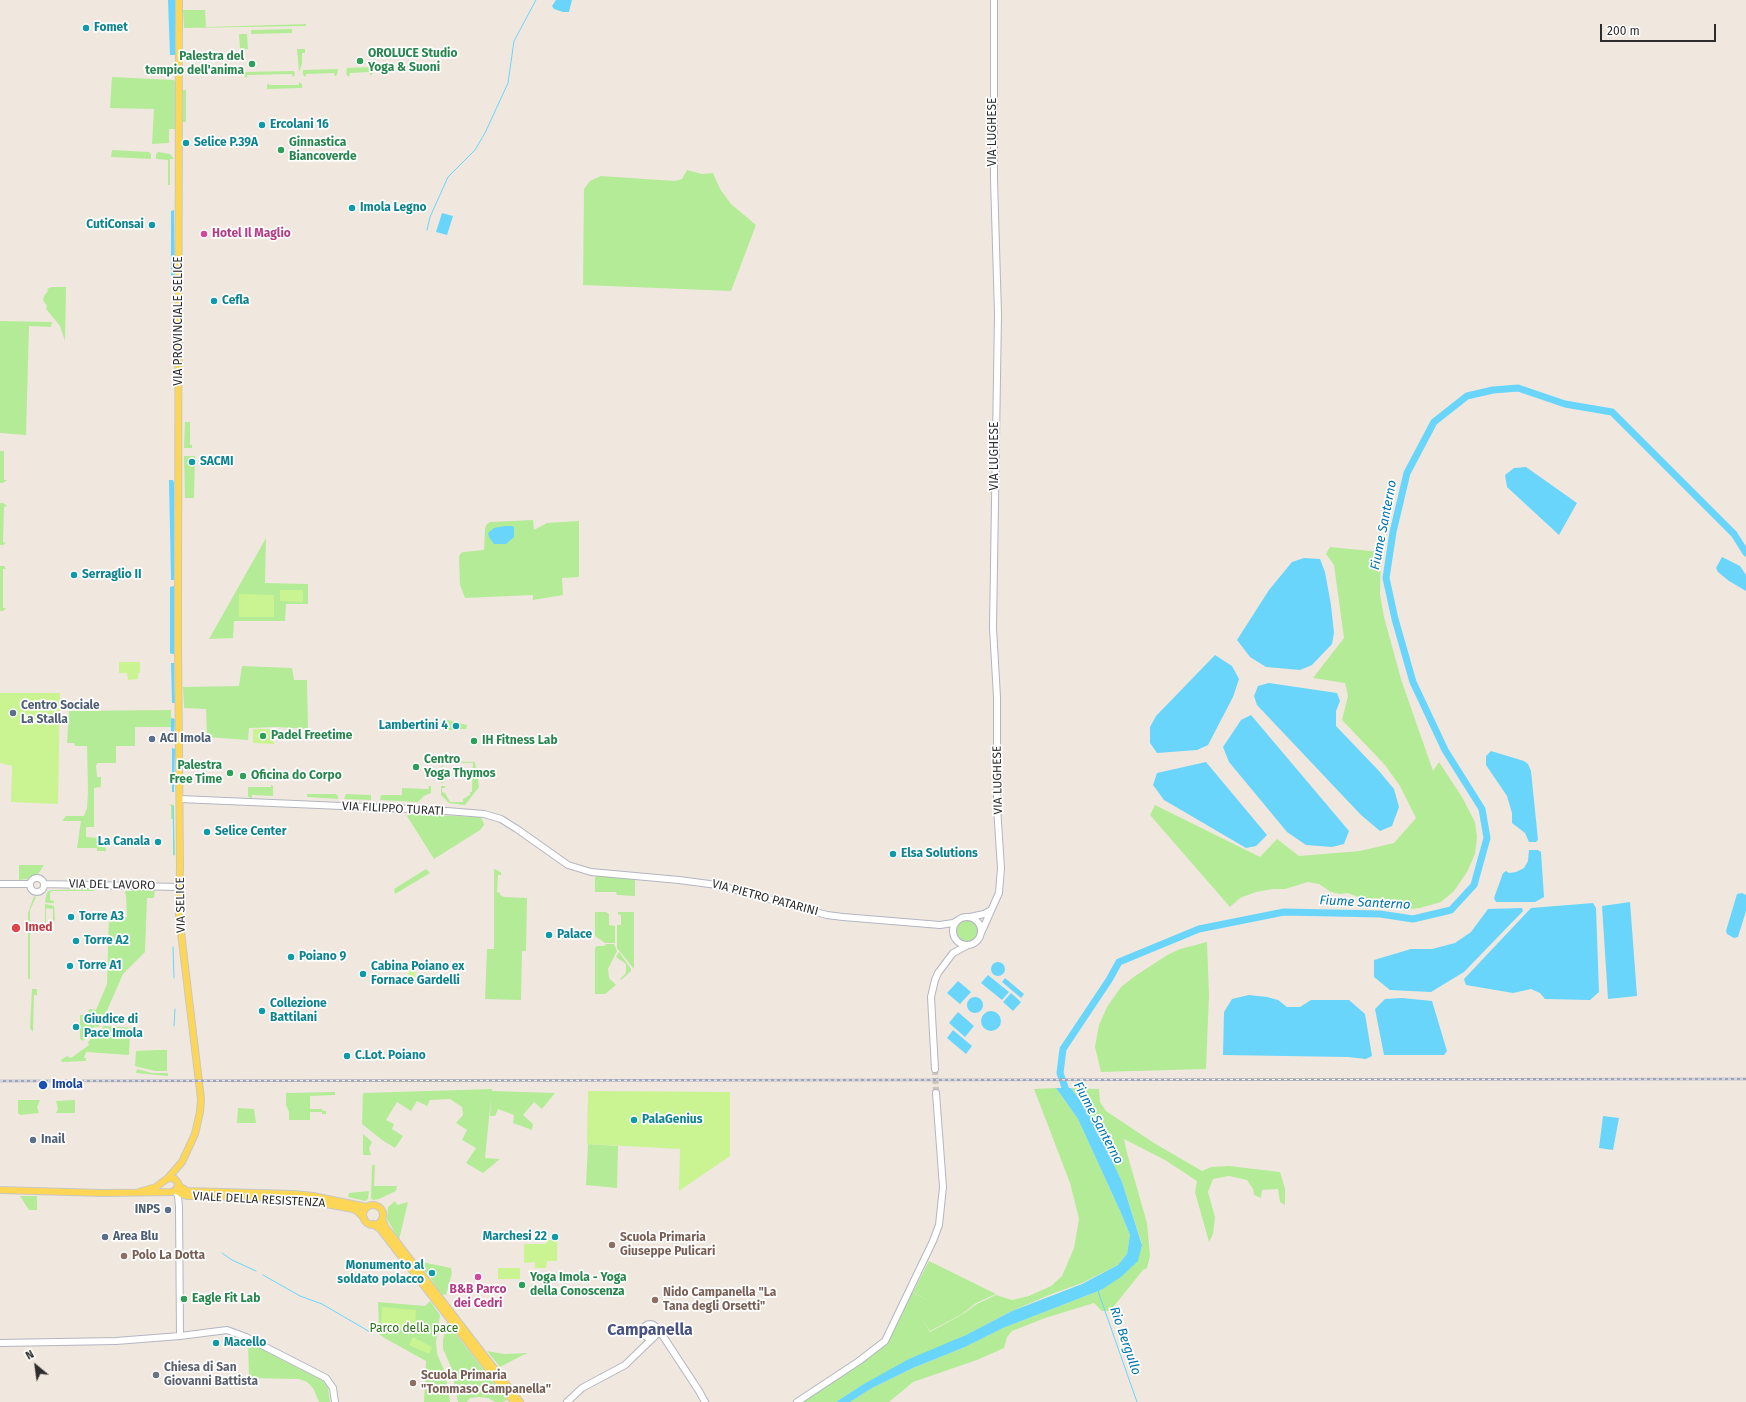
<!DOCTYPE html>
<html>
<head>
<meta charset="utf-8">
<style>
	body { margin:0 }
	#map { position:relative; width:1746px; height:1402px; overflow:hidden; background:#f0e8df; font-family:"Fira Sans",sans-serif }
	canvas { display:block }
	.north { position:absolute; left:16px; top:1346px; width:40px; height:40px; -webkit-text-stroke:3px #fff; paint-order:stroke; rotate:331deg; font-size:11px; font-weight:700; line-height:16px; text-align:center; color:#2d2d2d }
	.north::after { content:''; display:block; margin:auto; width:14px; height:18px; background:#2d2d2d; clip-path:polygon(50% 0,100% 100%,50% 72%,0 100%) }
	.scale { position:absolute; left:1600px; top:24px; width:116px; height:18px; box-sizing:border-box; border:2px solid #2d2d2d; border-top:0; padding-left:5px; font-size:12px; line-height:14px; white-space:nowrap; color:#2d2d2d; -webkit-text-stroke:3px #fff; paint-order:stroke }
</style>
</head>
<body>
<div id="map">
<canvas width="1746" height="1402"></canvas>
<div class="north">N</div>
<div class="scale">200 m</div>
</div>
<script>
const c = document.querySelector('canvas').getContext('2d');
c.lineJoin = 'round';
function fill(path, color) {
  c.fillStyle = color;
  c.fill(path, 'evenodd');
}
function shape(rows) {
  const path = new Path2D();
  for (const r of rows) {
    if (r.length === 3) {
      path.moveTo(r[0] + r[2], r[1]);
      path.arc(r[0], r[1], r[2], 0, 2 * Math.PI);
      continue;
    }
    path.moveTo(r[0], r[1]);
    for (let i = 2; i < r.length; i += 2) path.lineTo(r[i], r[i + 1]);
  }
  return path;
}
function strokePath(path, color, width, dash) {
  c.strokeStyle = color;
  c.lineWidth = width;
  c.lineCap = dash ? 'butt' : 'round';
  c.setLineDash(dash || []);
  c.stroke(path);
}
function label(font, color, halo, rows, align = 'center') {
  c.font = font + ' "Fira Sans",sans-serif';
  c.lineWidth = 3.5;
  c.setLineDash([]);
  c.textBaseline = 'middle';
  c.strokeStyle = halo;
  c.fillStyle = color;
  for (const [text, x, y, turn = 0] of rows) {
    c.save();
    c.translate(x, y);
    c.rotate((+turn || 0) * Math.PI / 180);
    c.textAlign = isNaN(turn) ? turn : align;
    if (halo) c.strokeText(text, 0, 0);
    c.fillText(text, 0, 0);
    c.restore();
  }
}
fill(shape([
	[183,10,205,10,206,27,306,24,306,26,184,28],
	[292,29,292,33,251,34,251,30],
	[239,34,247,34,248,49,240,49],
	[297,49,305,49,305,53,302,53,302,64,299,72],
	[372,67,373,73,370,76,370,72,350,73,349,77,346,74,347,68],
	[338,69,337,75,335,76,334,73,306,74,306,77,303,75,303,70],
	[294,71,295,75,292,77,292,74,247,75,247,78,244,76,244,72],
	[112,77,174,80,175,82,175,129,169,129,169,143,152,144,154,109,110,108],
	[299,82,302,84,302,88,267,89,267,85,269,83,269,85,299,85],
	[183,90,186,90,186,122,182,122],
	[112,150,149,152,151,154,151,159,111,157],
	[158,152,170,154,174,159,170,159,170,185,168,185,168,160,156,159,156,154],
	[687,170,702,174,713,173,720,189,731,204,756,225,731,291,583,285,584,189,590,181,601,176,675,181,682,179],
	[52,287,66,287,65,341,60,326,46,309,47,306,43,300,44,296,48,291,47,289],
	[0,321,52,322,51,327,29,326,26,435,0,433],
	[185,422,190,422,190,445,192,445,192,448,184,448],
	[0,451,4,451,4,480,7,480,3,483,0,483],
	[184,456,195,456,194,498,185,498],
	[0,503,3,503,7,506,4,507,3,542,6,543,3,545,0,545],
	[533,520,534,530,547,523,579,521,579,577,562,578,563,595,533,600,533,595,465,598,460,585,459,556,461,553,463,552,484,550,485,529,486,525,490,522],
	[266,538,265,583,308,584,308,604,286,604,285,621,234,621,233,638,209,639],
	[1330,547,1381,552,1380,594,1384,617,1401,679,1433,771,1439,762,1462,797,1475,822,1477,837,1475,854,1467,872,1454,891,1441,902,1420,908,1401,910,1385,908,1348,893,1340,894,1331,892,1319,884,1308,882,1285,889,1273,889,1256,892,1240,898,1230,907,1150,815,1155,805,1260,857,1277,839,1299,856,1360,851,1394,843,1416,818,1400,786,1385,765,1342,720,1348,696,1345,683,1313,678,1344,638,1334,565,1326,554],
	[0,566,4,566,6,569,3,569,3,608,6,608,3,611,0,611],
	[242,666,292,668,294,680,307,680,308,729,277,727,249,728,248,740,207,737,206,709,184,708,183,687,239,686],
	[171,710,171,727,135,727,135,746,116,746,116,763,98,763,96,765,97,777,101,777,101,787,94,788,94,827,86,827,86,837,99,838,100,844,101,846,106,848,106,851,97,851,97,848,77,848,81,821,62,821,66,816,84,816,87,808,88,791,87,746,75,746,74,743,67,743,69,711],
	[444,719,467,725,466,729,460,729,460,724,453,724,453,730,443,730],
	[442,761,475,762,479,787,465,805,449,803,441,795,441,786,445,786,445,788,442,788,442,792,445,793,450,802,463,802,463,799,470,795,470,792,472,792,473,763,443,762,442,782,445,783,441,783],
	[271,785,273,786,273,796,252,795,252,798,248,797,248,787,271,787],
	[429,786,431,786,431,793,424,796,418,802,380,800,381,795,402,795,402,788,428,789],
	[307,794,336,794,338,796,338,799,307,797],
	[346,794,371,795,371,800,344,799],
	[169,804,174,805,175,855,173,855,173,819,171,819,171,806],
	[408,814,480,817,483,821,484,825,480,830,434,859,407,816],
	[19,865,44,865,38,874,27,879,19,880],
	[426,869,430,873,395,894,394,889],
	[494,869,501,872,501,875,498,875,497,892,500,893,500,895,504,897,527,898,526,951,522,951,521,1000,485,999,487,949,494,949],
	[597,875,635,879,635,896,617,895,616,892,595,892,595,878],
	[94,889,94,891,52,891,50,893,50,900,54,901,54,903,46,903,45,901,47,892,52,890],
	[132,890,153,890,157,891,155,891,154,898,147,898,145,952,123,974,101,1024,98,1027,95,1026,83,1041,80,1039,80,1015,88,1015,89,1009,96,1010,107,984,109,917,127,917,126,896,125,891,132,891],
	[34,896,36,897,30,910,30,980,28,978,28,913],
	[45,904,54,906,55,920,53,922,53,909,46,908,46,928,45,928],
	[595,912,606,912,609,914,609,925,615,926,615,943,605,943,595,936],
	[618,912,634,912,634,969,617,948,617,925,621,925,621,915,618,914],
	[968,931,11],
	[1207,942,1209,995,1206,1069,1101,1072,1095,1047,1099,1025,1107,1007,1121,987,1135,976,1169,954,1180,949],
	[606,944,614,944,617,951,608,969,609,978,616,985,605,994,595,994,595,948,597,946,604,946],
	[619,952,631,969,631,971,621,980,620,979,626,973,626,964,616,957],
	[32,989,37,989,37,995,34,995,33,1032,30,1028],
	[104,1026,137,1028,137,1031,130,1033,129,1055,86,1052,84,1058,86,1058,86,1061,62,1062,61,1060,67,1056,71,1058,89,1045,88,1042],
	[157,1050,167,1050,167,1071,155,1071,135,1066,136,1051],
	[137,1069,152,1073,168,1073,168,1076,136,1073],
	[1056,1088,1078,1119,1121,1213,1130,1235,1127,1254,1118,1265,1082,1283,1049,1295,1012,1311,966,1335,862,1385,836,1402,802,1402,877,1351,910,1291,929,1301,913,1292,929,1261,996,1294,976,1303,962,1314,930,1331,922,1318,935,1310,922,1318,930,1332,963,1314,977,1304,996,1295,1012,1300,1029,1296,1051,1286,1062,1276,1074,1248,1079,1219,1070,1183,1034,1089],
	[1071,1088,1099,1089,1100,1102,1106,1111,1154,1143,1202,1171,1211,1167,1229,1166,1280,1172,1285,1189,1285,1205,1280,1202,1278,1189,1262,1190,1261,1198,1254,1195,1253,1189,1247,1180,1229,1176,1213,1179,1208,1192,1215,1217,1213,1234,1209,1242,1195,1192,1197,1181,1165,1160,1124,1139,1127,1153,1147,1223,1150,1256,1147,1268,1143,1270,1110,1311,1102,1311,1094,1303,1045,1318,1012,1331,1007,1337,1004,1348,977,1360,913,1382,889,1402,850,1402,872,1388,913,1368,965,1347,1003,1328,1101,1290,1142,1244,1122,1182,1091,1115],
	[492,1089,492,1091,555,1093,542,1109,534,1102,523,1115,533,1124,532,1130,513,1123,514,1115,498,1109,495,1116,490,1116,491,1098,485,1158,500,1159,483,1173,466,1163,476,1148,462,1140,467,1130,456,1123,463,1115,462,1107,450,1099,430,1100,427,1106,417,1101,411,1111,397,1102,386,1120,394,1124,392,1129,403,1136,395,1148,382,1140,362,1124,363,1093],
	[335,1092,335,1095,310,1096,310,1109,322,1109,323,1111,326,1111,326,1114,322,1114,322,1112,310,1112,310,1120,289,1120,289,1112,286,1105,286,1093],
	[18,1100,40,1100,37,1107,39,1113,20,1115,18,1113],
	[75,1100,75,1113,56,1113,58,1109,56,1101],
	[238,1108,254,1109,256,1123,237,1123],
	[363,1134,372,1142,369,1148,371,1155,369,1191,368,1199,365,1201,348,1197,349,1193,369,1191,371,1155,363,1155],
	[588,1144,618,1146,617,1188,586,1185],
	[372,1165,375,1165,374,1186,397,1186,396,1191,379,1199,373,1200,371,1198],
	[20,1196,37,1196,37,1210,29,1210],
	[395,1201,397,1205,408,1202,399,1240,387,1219,388,1207],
	[417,1261,451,1268,452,1273,446,1295,441,1294,428,1274,415,1262],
	[430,1301,440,1315,436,1342,437,1354,445,1372,450,1402,424,1402,426,1361,388,1340,380,1335,379,1330,378,1302,425,1306],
	[447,1322,462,1342,507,1400,503,1402,495,1402,488,1398,478,1397,470,1398,467,1402,458,1402,451,1367,443,1349,443,1340],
	[248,1342,323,1381,328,1388,330,1402,319,1402,313,1388,307,1382,299,1379,249,1378],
	[487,1351,504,1354,528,1353,523,1355,500,1367]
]), '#b4eb97');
fill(shape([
	[280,590,303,590,303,602,280,601],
	[239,594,274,595,274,617,239,617],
	[119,662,140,662,140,673,138,673,138,679,128,680,127,673,130,673,119,673],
	[0,693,60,693,58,804,11,802,12,766,0,763],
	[253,729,274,729,274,744,253,743],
	[415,967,416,983,409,983,408,968],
	[588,1091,730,1092,730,1156,679,1191,680,1149,587,1144],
	[546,1240,557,1240,557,1261,547,1261,546,1268,535,1268,535,1262,524,1263,524,1244,546,1244],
	[498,1268,520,1268,520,1279,498,1279],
	[382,1307,416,1310,415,1329,381,1326],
	[413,1337,432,1347,429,1354,409,1345]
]), '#caf392');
fill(shape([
	[168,0,175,0,175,55,170,55],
	[556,0,572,0,569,12,563,12,554,9,552,6],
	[174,210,175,276,173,277,171,275,171,211],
	[442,213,453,216,447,235,436,232],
	[1526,467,1577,503,1559,535,1507,487,1505,475,1514,468],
	[169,480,173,480,174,483,174,580,171,580],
	[505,526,512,526,514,527,514,537,506,544,494,544,489,537,488,533,494,528],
	[1722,557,1740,566,1746,575,1746,591,1729,581,1718,572,1716,568],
	[1304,558,1320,559,1325,572,1331,605,1334,633,1332,644,1312,665,1300,670,1266,667,1250,657,1237,640,1269,590,1292,562],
	[174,586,174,654,172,654,170,653,170,587],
	[1215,655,1232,666,1239,679,1233,697,1208,745,1197,750,1157,753,1150,743,1150,727,1156,716],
	[171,663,174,663,175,703,172,703],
	[1269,683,1337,693,1340,701,1336,711,1336,726,1379,771,1394,789,1399,807,1392,826,1380,831,1361,815,1257,705,1254,696,1258,686],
	[1251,715,1349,831,1344,844,1332,847,1306,845,1287,832,1229,762,1223,747,1241,720],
	[171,718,175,719,174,739,171,737],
	[172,748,175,749,174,792,172,792],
	[1491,751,1524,761,1528,764,1531,771,1538,840,1536,842,1529,842,1525,833,1512,823,1512,813,1507,796,1486,765,1486,756],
	[1206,762,1267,835,1256,846,1246,848,1164,800,1153,785,1157,773],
	[1529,850,1538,850,1541,852,1544,897,1535,902,1496,902,1494,898,1503,873,1506,871,1509,873,1516,872,1524,868,1528,861],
	[1742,893,1746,895,1746,911,1738,937,1734,938,1727,934,1726,931,1737,894],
	[1630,902,1637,996,1608,999,1602,906],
	[1593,903,1596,908,1599,992,1590,1000,1545,999,1540,993,1531,989,1513,993,1466,985,1464,979,1531,908],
	[1522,908,1523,911,1464,972,1431,992,1390,990,1374,977,1374,960,1411,949,1432,949,1455,943,1471,932,1488,909],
	[998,969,7],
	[988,975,1009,992,1002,1000,981,983],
	[1005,978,1024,994,1021,998,1002,982],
	[958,981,971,992,960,1004,947,993],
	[1011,993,1021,1002,1013,1011,1003,1002],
	[1249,995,1267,997,1278,1000,1287,1007,1300,1007,1311,1000,1349,1000,1365,1014,1372,1056,1366,1059,1348,1057,1223,1055,1224,1012,1232,999],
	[975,1005,8],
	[1402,998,1432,1001,1447,1051,1444,1055,1384,1055,1375,1009,1385,999],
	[991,1021,10],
	[958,1012,974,1026,965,1037,949,1023],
	[953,1030,972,1046,966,1054,947,1038],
	[1056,1088,1071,1088,1091,1115,1122,1182,1142,1245,1138,1261,1121,1277,1101,1290,1003,1328,965,1347,913,1368,872,1388,850,1402,836,1402,862,1385,909,1359,966,1335,1012,1311,1082,1284,1118,1265,1127,1254,1130,1235,1121,1213,1078,1119],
	[1603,1116,1619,1118,1613,1150,1599,1148]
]), '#69d5fb');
strokePath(shape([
	[427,230,430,217,448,177,475,150,485,133,508,83,514,41,536,0],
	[173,806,174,855],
	[173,947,174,978],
	[174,1026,175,1009],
	[222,1253,232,1260,256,1271],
	[263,1275,300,1296,322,1304,370,1332],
	[1098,1291,1137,1402]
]), '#69d5fb', 1);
strokePath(shape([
	[1068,1096,1060,1073,1063,1049,1109,980,1119,962,1199,929,1284,912,1380,914,1413,919,1451,910,1474,885,1487,838,1482,809,1445,750,1413,682,1395,619,1386,578,1393,532,1407,473,1434,422,1467,396,1493,390,1518,388,1565,404,1612,412,1734,534,1746,553]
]), '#69d5fb', 7);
strokePath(shape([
	[935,1069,936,1093]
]), '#c9c3bb', 6, [6, 3]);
const secondary = shape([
	[180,799,434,810,484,814,501,819,517,829,568,865,591,872,679,880,717,885,827,915,843,917,940,925,953,923,960,919],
	[37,885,7],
	[0,884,30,884],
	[44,884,179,887],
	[970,917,984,914,991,910],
	[967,931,14],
	[981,933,999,893,1001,868,997,807,997,697,993,628,998,314,994,179,994,0],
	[935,1069,931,997,935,980,938,973,953,953,968,945],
	[175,1191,178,1196,179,1207,180,1336],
	[650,1331,7],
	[657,1333,659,1330,699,1391,705,1402],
	[0,1343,116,1341,180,1336,227,1330,246,1337,326,1378,333,1388,335,1402],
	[567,1402,582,1388,625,1365,655,1336],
	[797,1402,859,1361,885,1341,933,1241,939,1225,943,1187,936,1093]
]);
const primary = shape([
	[168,1178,182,1162,195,1134,200,1112,201,1099,179,916,180,865,178,642,179,0],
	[178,1185,187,1191,294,1194,313,1196,367,1207],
	[0,1190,103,1193,172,1192,177,1189,178,1183,175,1179,168,1178,156,1187,139,1192],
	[176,1190,181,1194,187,1196,250,1197,315,1202,353,1209,357,1211,364,1218],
	[373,1215,10],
	[382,1219,386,1228,520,1402],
	[373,1224,380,1229,514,1402]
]);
strokePath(secondary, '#b3b5c2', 8);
strokePath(primary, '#c8c8c8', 8);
strokePath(secondary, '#fff', 6);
strokePath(primary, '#fed655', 6);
const rail = shape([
	[0,1081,1746,1079]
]);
strokePath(rail, '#a0a4b9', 2.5);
strokePath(rail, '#fff', 1, [3]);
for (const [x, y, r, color] of [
	[86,28,4,"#0f9aa8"],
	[360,61,4,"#2e9e5b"],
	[252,64,4,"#2e9e5b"],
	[262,125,4,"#0f9aa8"],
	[186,143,4,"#0f9aa8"],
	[281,150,4,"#2e9e5b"],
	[352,208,4,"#0f9aa8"],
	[152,225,4,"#0f9aa8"],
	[204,234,4,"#d1479c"],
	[214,301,4,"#0f9aa8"],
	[192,462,4,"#0f9aa8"],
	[74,575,4,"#0f9aa8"],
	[13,713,4,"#5c6f8a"],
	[456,726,4,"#0f9aa8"],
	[263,736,4,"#2e9e5b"],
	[152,739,4,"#5c6f8a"],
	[474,741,4,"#2e9e5b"],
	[416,767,4,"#2e9e5b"],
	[230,773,4,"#2e9e5b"],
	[243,776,4,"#2e9e5b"],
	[207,832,4,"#0f9aa8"],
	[158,842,4,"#0f9aa8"],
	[893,854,4,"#0f9aa8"],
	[71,917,4,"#0f9aa8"],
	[16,928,5,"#e0444e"],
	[549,935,4,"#0f9aa8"],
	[76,941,4,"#0f9aa8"],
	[291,957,4,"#0f9aa8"],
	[70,966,4,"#0f9aa8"],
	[363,974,4,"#0f9aa8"],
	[262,1011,4,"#0f9aa8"],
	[76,1027,4,"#0f9aa8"],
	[347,1056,4,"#0f9aa8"],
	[43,1085,5,"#1a4fb4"],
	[634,1120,4,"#0f9aa8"],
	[33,1140,4,"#5c6f8a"],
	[168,1210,4,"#5c6f8a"],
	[105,1237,4,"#5c6f8a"],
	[555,1237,4,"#0f9aa8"],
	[612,1245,4,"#8d6e63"],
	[124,1256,4,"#8d6e63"],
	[432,1273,4,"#0f9aa8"],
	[478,1277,4,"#d1479c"],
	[522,1285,4,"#2e9e5b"],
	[184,1299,4,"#2e9e5b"],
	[655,1300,4,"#8d6e63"],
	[216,1343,4,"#0f9aa8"],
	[156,1375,4,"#6b7280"],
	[413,1383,4,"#8d6e63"]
]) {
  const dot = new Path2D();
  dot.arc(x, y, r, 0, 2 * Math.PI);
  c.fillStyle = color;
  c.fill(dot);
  strokePath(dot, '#fff', 1.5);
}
label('bold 12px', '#0d838f', '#fff', [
	["Fomet",94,28],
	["Ercolani 16",270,125],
	["Selice P.39A",194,143],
	["Imola Legno",360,208],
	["CutiConsai",144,225,"right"],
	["Cefla",222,301],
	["SACMI",200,462],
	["Serraglio II",82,575],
	["Lambertini 4",448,726,"right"],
	["Selice Center",215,832],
	["La Canala",150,842,"right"],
	["Elsa Solutions",901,854],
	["Torre A3",79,917],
	["Palace",557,935],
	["Torre A2",84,941],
	["Poiano 9",299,957],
	["Torre A1",78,966],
	["Cabina Poiano ex",371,967],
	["Fornace Gardelli",371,981],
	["Collezione",270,1004],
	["Battilani",270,1018],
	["Giudice di",84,1020],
	["Pace Imola",84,1034],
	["C.Lot. Poiano",355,1056],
	["PalaGenius",642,1120],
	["Marchesi 22",547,1237,"right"],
	["Monumento al",424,1266,"right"],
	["soldato polacco",424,1280,"right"],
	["Macello",224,1343]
], 'left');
label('bold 12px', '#27864d', '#fff', [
	["OROLUCE Studio",368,54],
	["Yoga & Suoni",368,68],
	["Palestra del",244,57,"right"],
	["tempio dell'anima",244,71,"right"],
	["Ginnastica",289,143],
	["Biancoverde",289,157],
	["Padel Freetime",271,736],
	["IH Fitness Lab",482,741],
	["Centro",424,760],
	["Yoga Thymos",424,774],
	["Palestra",222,766,"right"],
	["Free Time",222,780,"right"],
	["Oficina do Corpo",251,776],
	["Yoga Imola - Yoga",530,1278],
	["della Conoscenza",530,1292],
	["Eagle Fit Lab",192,1299]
], 'left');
label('12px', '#2d2d2d', '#fff', [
	["VIA LUGHESE",993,132,-90],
	["VIA PROVINCIALE SELICE",179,321,-90],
	["VIA LUGHESE",995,456,-90],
	["VIA LUGHESE",998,780,-91],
	["VIA FILIPPO TURATI",393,809,3],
	["VIA DEL LAVORO",112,885,1],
	["VIA PIETRO PATARINI",765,898,15],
	["VIA SELICE",181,905,-91],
	["VIALE DELLA RESISTENZA",259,1200,3]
]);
label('bold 12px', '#b23c85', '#fff', [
	["Hotel Il Maglio",212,234],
	["B&B Parco",478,1290,"center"],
	["dei Cedri",478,1304,"center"]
], 'left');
label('bold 12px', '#4e5e75', '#fff', [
	["Centro Sociale",21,706],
	["La Stalla",21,720],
	["ACI Imola",160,739],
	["Inail",41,1140],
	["INPS",160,1210,"right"],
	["Area Blu",113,1237]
], 'left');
label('bold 12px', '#be3a42', '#fff', [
	["Imed",25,928]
], 'left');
label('bold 12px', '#164399', '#fff', [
	["Imola",52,1085]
], 'left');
label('bold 12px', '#785e54', '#fff', [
	["Scuola Primaria",620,1238],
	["Giuseppe Pulicari",620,1252],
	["Polo La Dotta",132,1256],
	["Nido Campanella \"La",663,1293],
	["Tana degli Orsetti\"",663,1307],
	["Scuola Primaria",421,1376],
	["\"Tommaso Campanella\"",421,1390]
], 'left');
label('12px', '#287414', '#fff', [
	["Parco della pace",414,1329]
]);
label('bold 12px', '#5b616d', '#fff', [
	["Chiesa di San",164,1368],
	["Giovanni Battista",164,1382]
], 'left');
label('italic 13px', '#0073ae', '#fff', [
	["Fiume Santerno",1384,525,-79],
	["Fiume Santerno",1365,903,3],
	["Fiume Santerno",1098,1123,62],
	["Rio Bergullo",1125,1341,71]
]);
label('bold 16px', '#485383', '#fff', [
	["Campanella",650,1331]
]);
</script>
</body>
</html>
